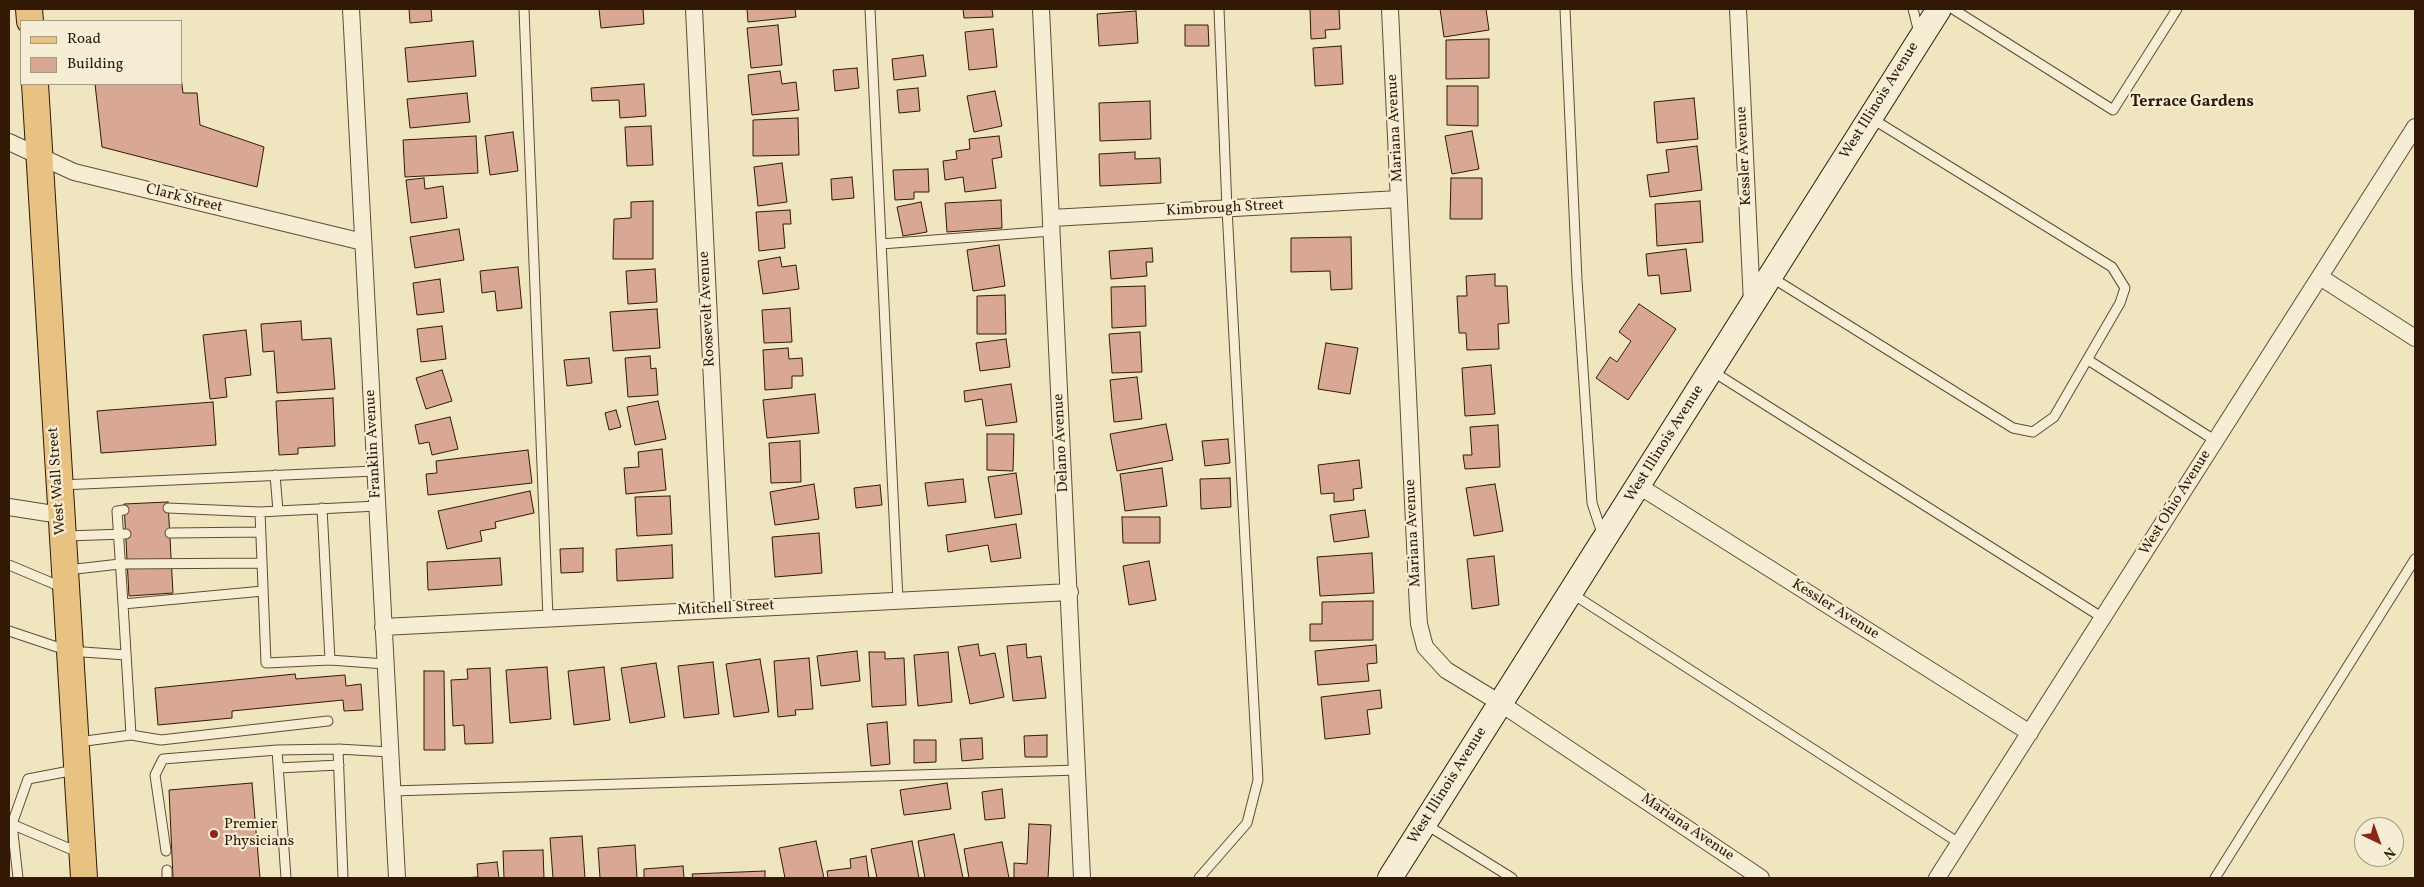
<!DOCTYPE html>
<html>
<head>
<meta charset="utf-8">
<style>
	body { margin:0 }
	#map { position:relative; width:2424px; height:887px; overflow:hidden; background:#efe5bf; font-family:Vollkorn,serif }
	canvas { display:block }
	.frame { position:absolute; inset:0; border:10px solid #331806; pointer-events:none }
	.legend { position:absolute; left:20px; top:20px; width:162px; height:65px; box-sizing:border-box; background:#f5eed5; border:1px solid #a79882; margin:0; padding:6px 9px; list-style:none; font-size:15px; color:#331806 }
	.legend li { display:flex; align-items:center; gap:10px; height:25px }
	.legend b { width:25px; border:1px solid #a79882 }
	.north { position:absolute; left:2354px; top:817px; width:50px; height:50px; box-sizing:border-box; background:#f5eed5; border:1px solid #a79882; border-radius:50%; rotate:138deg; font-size:14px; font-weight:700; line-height:20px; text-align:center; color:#331806 }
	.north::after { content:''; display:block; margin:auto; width:18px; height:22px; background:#8f2418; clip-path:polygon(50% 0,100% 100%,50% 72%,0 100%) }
</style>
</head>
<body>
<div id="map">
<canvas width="2424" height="887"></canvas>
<div class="frame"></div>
<ul class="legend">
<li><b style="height:6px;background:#e8c280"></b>Road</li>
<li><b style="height:14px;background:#d9a894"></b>Building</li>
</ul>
<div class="north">N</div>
</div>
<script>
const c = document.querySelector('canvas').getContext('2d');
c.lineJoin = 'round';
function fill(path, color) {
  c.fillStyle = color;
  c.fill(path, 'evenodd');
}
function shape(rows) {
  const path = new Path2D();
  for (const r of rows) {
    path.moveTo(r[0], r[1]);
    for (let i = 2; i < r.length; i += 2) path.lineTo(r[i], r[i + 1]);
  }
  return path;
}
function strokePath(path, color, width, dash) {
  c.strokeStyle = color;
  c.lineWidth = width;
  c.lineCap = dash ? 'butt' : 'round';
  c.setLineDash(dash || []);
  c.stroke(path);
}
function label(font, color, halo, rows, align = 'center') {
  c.font = font + ' Vollkorn,serif';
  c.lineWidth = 4.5;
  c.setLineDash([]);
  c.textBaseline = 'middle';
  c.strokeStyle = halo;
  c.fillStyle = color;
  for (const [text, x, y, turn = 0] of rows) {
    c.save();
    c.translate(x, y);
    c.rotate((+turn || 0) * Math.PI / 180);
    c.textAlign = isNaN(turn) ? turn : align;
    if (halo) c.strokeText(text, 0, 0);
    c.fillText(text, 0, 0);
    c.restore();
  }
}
const building = shape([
	[409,9,431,9,432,21,410,23,409,9],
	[599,9,643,9,644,24,601,28,599,9],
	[747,9,795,9,796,17,748,22,747,9],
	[963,9,992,9,993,17,964,18,963,9],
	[1310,9,1339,9,1340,29,1325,30,1326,38,1311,39,1310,9],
	[1440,9,1486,9,1489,30,1444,37,1440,9],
	[1136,11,1138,43,1099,46,1097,14,1136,11],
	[778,25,782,65,751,68,747,28,778,25],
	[1185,25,1208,25,1209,46,1185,46,1185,25],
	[993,29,997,67,969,70,965,32,993,29],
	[1489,39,1489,78,1446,79,1446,40,1489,39],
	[473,41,476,76,408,82,405,48,473,41],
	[1341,46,1343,84,1315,86,1313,48,1341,46],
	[923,55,926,76,894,80,892,59,923,55],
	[857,68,859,88,835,91,833,70,857,68],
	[780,71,782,84,796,82,799,110,752,115,748,75,780,71],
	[181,77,183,93,197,93,200,125,264,147,257,187,102,147,95,84,181,84,181,77],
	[644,84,646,116,620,118,619,100,592,101,591,88,644,84],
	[1447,86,1478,86,1478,126,1447,125,1447,86],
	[918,88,920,111,899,113,897,90,918,88],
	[995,91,1002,126,974,132,967,96,995,91],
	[467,93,470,122,410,128,407,99,467,93],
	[1694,98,1698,139,1657,143,1654,102,1694,98],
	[1150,101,1151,139,1100,141,1099,103,1150,101],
	[798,118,799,155,753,156,753,120,798,118],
	[651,126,653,165,627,166,625,127,651,126],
	[1472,131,1479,169,1452,174,1445,136,1472,131],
	[513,132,518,171,490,175,485,136,513,132],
	[476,136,478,173,405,177,403,140,476,136],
	[999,136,1002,157,992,159,996,188,965,192,963,177,945,180,943,161,957,159,956,151,970,149,969,139,999,136],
	[1697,146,1702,190,1650,197,1647,175,1669,172,1666,150,1697,146],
	[1135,152,1135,159,1160,158,1161,183,1100,186,1099,154,1135,152],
	[782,163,787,202,758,206,754,167,782,163],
	[928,169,929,192,914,192,914,199,895,200,893,170,928,169],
	[852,177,854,198,832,200,831,179,852,177],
	[424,178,425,189,443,186,447,218,411,223,406,180,424,178],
	[1451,178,1482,178,1482,219,1450,219,1451,178],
	[1001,200,1002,228,947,232,945,203,1001,200],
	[653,201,653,259,613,259,614,219,631,218,631,202,653,201],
	[1700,201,1703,242,1657,246,1655,204,1700,201],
	[921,202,927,232,903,236,897,207,921,202],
	[790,210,791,224,783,224,785,248,759,251,756,212,790,210],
	[459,229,464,260,415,268,410,237,459,229],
	[1351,237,1352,289,1331,290,1330,271,1291,272,1291,238,1351,237],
	[999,245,1005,286,973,291,967,250,999,245],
	[1152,248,1153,262,1146,262,1147,276,1111,279,1109,251,1152,248],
	[1686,249,1691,291,1661,294,1659,275,1648,276,1646,254,1686,249],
	[780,257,782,267,796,265,799,289,763,294,758,261,780,257],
	[518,267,522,308,497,311,495,291,482,293,480,271,518,267],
	[655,269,657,302,628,304,626,271,655,269],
	[1495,274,1495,286,1507,286,1509,323,1498,324,1499,349,1467,350,1466,333,1459,333,1457,296,1467,296,1466,276,1495,274],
	[440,279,444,312,417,315,413,283,440,279],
	[1145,286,1146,326,1112,328,1111,287,1145,286],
	[1005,295,1006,334,977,334,977,296,1005,295],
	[1639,304,1676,329,1628,400,1596,378,1610,357,1617,362,1631,341,1619,332,1639,304],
	[790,308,792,342,764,343,762,310,790,308],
	[657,309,660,348,613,351,610,312,657,309],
	[301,321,302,340,331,338,335,389,277,393,274,351,263,352,261,324,301,321],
	[442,326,446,359,421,362,417,329,442,326],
	[246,330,251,375,225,378,227,397,210,399,203,335,246,330],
	[1140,332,1142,372,1112,373,1109,334,1140,332],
	[1006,339,1010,367,980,371,976,343,1006,339],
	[1326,343,1358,348,1350,394,1318,389,1326,343],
	[788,348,789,359,802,358,803,376,792,376,792,388,765,390,763,350,788,348],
	[650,356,651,369,656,368,658,395,628,397,625,358,650,356],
	[589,358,592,383,567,386,564,360,589,358],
	[1491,365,1495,414,1465,416,1462,368,1491,365],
	[442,370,452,401,426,409,416,378,442,370],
	[1137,377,1142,419,1114,422,1110,380,1137,377],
	[1011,384,1017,422,986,426,982,399,965,402,964,391,1011,384],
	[815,394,819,433,767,438,763,400,815,394],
	[333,398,335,446,298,448,298,454,279,455,276,401,333,398],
	[658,401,666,439,635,445,627,407,658,401],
	[213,402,216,445,101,453,97,411,213,402],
	[616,410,621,427,609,430,605,413,616,410],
	[450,417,458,449,432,455,429,442,419,444,415,425,450,417],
	[1166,424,1173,460,1117,471,1110,434,1166,424],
	[1498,425,1500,467,1465,469,1463,455,1472,455,1470,427,1498,425],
	[987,434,1014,434,1013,471,987,470,987,434],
	[1228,439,1230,463,1205,466,1202,441,1228,439],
	[800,441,801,482,771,483,769,443,800,441],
	[662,449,666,490,626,494,624,468,639,467,638,452,662,449],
	[528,450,532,483,428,495,426,474,437,473,436,461,528,450],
	[1359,460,1362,488,1353,489,1354,500,1334,502,1334,493,1321,494,1318,465,1359,460],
	[1162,468,1167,506,1125,511,1120,474,1162,468],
	[1016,473,1022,514,995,518,988,477,1016,473],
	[1230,478,1231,507,1201,509,1200,479,1230,478],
	[963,479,966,502,928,506,925,483,963,479],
	[814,484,819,519,775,525,770,492,814,484],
	[1495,484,1503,531,1474,536,1466,488,1495,484],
	[880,485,882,505,856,508,854,488,880,485],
	[530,491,534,513,495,522,496,528,480,531,482,541,447,549,438,511,530,491],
	[670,496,672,534,637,536,635,497,670,496],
	[168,502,173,593,129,596,124,504,168,502],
	[1365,510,1369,537,1334,542,1330,515,1365,510],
	[1122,517,1160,517,1160,543,1123,543,1122,517],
	[1016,524,1021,558,991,562,988,545,948,552,946,535,1016,524],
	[819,533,822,573,775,577,772,537,819,533],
	[672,545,673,578,617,581,616,549,672,545],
	[583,548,583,572,561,573,560,549,583,548],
	[1372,553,1374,593,1320,596,1317,557,1372,553],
	[1494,556,1499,605,1472,609,1467,559,1494,556],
	[500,558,502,585,428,590,427,562,500,558],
	[1149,561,1156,600,1129,605,1123,566,1149,561],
	[1373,601,1373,640,1310,641,1310,624,1322,624,1322,602,1373,601],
	[978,644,980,656,995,653,1004,697,970,704,958,647,978,644],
	[1026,644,1027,658,1041,656,1046,698,1013,701,1007,646,1026,644],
	[1376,645,1377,663,1367,664,1369,681,1318,685,1315,651,1376,645],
	[857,651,860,681,821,686,817,656,857,651],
	[869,652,885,652,885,659,904,658,906,705,872,707,869,652],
	[948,652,952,702,918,706,914,655,948,652],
	[809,658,813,709,795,710,796,715,778,717,774,661,809,658],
	[760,659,769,712,734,717,726,664,760,659],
	[713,662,719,714,684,718,678,666,713,662],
	[656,663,665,717,630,723,621,668,656,663],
	[547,667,551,719,510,723,506,670,547,667],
	[604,667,610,720,574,725,568,671,604,667],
	[490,668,493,743,465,744,464,725,453,726,451,680,468,679,467,669,490,668],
	[424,671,444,671,445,750,424,750,424,671],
	[295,674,296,679,345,675,346,686,361,684,363,710,344,711,343,700,232,711,232,718,158,725,155,688,295,674],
	[1380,690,1382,708,1367,710,1370,734,1325,739,1321,697,1380,690],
	[887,722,890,764,871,766,867,724,887,722],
	[1047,735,1047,757,1025,757,1024,736,1047,735],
	[982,738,983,759,962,761,960,739,982,738],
	[914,740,936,740,936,762,914,763,914,740],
	[252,783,260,878,173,878,169,790,252,783],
	[947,783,951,809,904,815,900,790,947,783],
	[1002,789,1005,818,985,820,982,792,1002,789],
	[1029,824,1051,825,1048,878,1014,878,1014,863,1027,864,1029,824],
	[954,834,963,878,925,878,918,841,954,834],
	[582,836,585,878,553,878,550,838,582,836],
	[816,841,824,878,785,878,779,848,816,841],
	[912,841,919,878,877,878,871,849,912,841],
	[1002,842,1009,878,969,878,964,849,1002,842],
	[635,845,637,878,600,878,598,848,635,845],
	[543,850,544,878,504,878,503,851,543,850],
	[866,856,869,878,828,878,827,871,851,868,850,859,866,856],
	[497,862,499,878,463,878,478,877,477,864,497,862],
	[683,866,684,878,644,878,644,869,683,866],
	[765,871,765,878,693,878,692,874,765,871]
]);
fill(building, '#d9a894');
strokePath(building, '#331806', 1);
const service = shape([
	[524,9,548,618],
	[870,9,898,600],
	[1565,9,1577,280,1592,503,1603,536],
	[1913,9,1919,33],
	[1953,9,2113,110,2177,9],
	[881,244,1052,231],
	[1771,277,2013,428,2033,432,2054,417,2120,303,2125,288,2112,267,1871,118],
	[2088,360,2216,441],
	[1712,371,2103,618],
	[275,475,278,511,377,506],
	[61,485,375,471],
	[168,508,260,512],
	[322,508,330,660],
	[124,510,117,511,123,604,263,591],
	[278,511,260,512,266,663,330,660,385,664],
	[170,533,260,532],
	[65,536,126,534],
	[9,565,64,588],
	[67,570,120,564,262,563],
	[1571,593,1959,843],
	[9,631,69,651,126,655],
	[131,735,161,740,328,721],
	[78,742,131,735,123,604],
	[338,749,343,878],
	[278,768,339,765],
	[392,791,1078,770],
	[9,823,80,853],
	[1425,824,1512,878],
	[166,851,155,775,163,759,277,750],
	[18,878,12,824,28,779,75,770],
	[167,878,167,870],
	[286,878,277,750,338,749,390,752],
	[1199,878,1247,823,1258,780,1227,209,1219,9],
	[2215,878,2415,559]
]);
const minor = shape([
	[351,9,397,878],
	[694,9,723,609],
	[1041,9,1082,878],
	[1390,9,1418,609,1419,624,1425,647,1446,670,1500,703,1761,878],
	[1738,9,1752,303],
	[9,142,74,172,363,242],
	[1051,218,1399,199],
	[2320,277,2415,338],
	[1639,486,2030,733],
	[9,507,60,515],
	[383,627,1070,592],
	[1937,878,2415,127]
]);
const secondary = shape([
	[1390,878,1939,9]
]);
const primary = shape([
	[29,9,30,21],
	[35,84,84,878]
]);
strokePath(service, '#624b34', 11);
strokePath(minor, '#624b34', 18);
strokePath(secondary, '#331806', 26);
strokePath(primary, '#331806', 28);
strokePath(service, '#f5eed5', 9);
strokePath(minor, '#f5eed5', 16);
strokePath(secondary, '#f5eed5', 24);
strokePath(primary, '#e8c280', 26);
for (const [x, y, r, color] of [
	[214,834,5,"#8f2418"]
]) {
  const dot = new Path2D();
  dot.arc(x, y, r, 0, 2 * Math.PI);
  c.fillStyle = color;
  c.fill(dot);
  strokePath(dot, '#f5eed5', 2);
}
label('15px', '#331806', '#f5eed5', [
	["West Illinois Avenue",1880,101,-58],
	["Mariana Avenue",1396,128,-93],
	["Kessler Avenue",1745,156,-93],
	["Clark Street",184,199,14],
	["Kimbrough Street",1225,209,-3],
	["Roosevelt Avenue",708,309,-93],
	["Delano Avenue",1062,443,-93],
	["Franklin Avenue",374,444,-93],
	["West Illinois Avenue",1665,444,-58],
	["West Wall Street",58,481,-94],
	["West Ohio Avenue",2176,503,-58],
	["Mariana Avenue",1414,533,-93],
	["Mitchell Street",726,609,-3],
	["Kessler Avenue",1835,610,32],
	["West Illinois Avenue",1448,786,-58],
	["Mariana Avenue",1687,828,34]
]);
label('15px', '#331806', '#f5eed5', [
	["Premier",224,825],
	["Physicians",224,842]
], 'left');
label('bold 16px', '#331806', '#f5eed5', [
	["Terrace Gardens",2192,103]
]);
</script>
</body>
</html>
